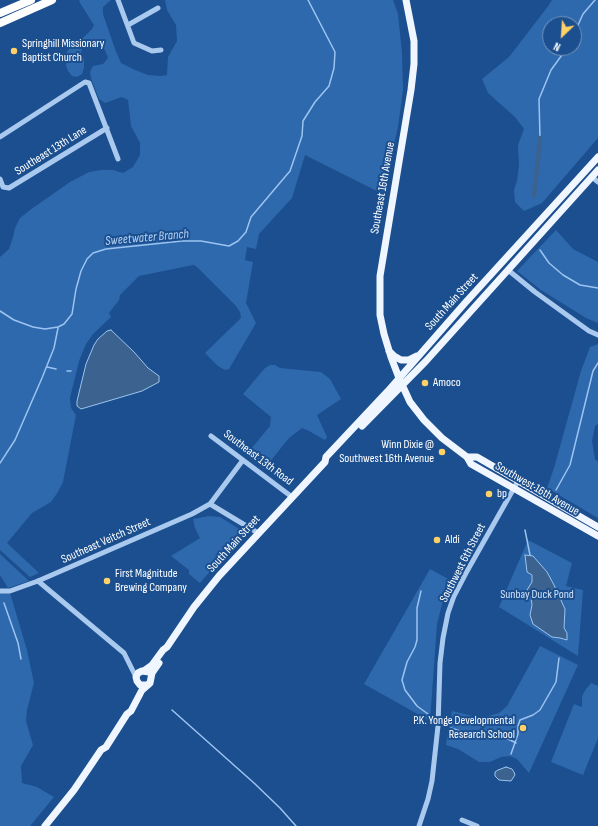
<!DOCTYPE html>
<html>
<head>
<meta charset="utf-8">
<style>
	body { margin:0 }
	#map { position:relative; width:598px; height:826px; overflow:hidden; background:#1b4f8f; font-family:"Sofia Sans Condensed",sans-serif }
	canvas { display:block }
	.north { position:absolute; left:542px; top:16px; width:40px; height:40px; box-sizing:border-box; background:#1b4f8f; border:1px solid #7695bc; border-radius:50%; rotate:205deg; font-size:11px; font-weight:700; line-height:16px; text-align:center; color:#fff }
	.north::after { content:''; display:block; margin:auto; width:14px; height:18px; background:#ffd166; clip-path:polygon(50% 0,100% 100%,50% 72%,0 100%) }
</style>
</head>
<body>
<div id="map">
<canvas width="598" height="826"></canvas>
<div class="north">N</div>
</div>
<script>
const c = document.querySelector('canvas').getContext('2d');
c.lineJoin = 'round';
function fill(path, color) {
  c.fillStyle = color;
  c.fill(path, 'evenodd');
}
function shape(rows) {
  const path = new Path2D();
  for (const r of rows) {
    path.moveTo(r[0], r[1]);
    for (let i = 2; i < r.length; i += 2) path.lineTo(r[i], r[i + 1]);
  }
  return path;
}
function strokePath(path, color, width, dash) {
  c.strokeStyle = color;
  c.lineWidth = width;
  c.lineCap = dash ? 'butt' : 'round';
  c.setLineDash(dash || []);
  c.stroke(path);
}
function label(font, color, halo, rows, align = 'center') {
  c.font = font + ' "Sofia Sans Condensed",sans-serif';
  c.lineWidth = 4;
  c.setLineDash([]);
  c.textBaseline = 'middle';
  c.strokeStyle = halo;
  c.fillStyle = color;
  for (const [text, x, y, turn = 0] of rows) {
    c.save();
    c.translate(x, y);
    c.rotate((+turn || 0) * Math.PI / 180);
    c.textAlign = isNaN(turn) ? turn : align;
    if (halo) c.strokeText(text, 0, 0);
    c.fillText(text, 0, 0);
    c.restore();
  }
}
fill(shape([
	[79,0,111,0,103,7,103,14,115,49,121,63,135,70,148,75,160,76,167,75,168,57,177,41,176,25,167,10,165,0,393,0,398,14,402,53,403,90,398,127,383,194,305,155,292,198,259,234,256,249,247,247,245,260,253,262,246,303,256,323,229,369,225,370,218,366,205,353,241,318,240,312,236,306,196,266,193,265,139,276,120,295,119,300,109,313,111,317,93,334,86,344,79,361,70,398,71,408,76,415,63,482,58,492,51,502,32,513,7,543,39,573,30,577,0,550,0,257,9,249,13,237,15,228,20,218,30,210,70,182,89,172,101,170,113,170,123,173,133,167,140,155,140,143,131,126,128,100,122,97,105,103,99,99,91,78,90,72,93,66,103,64,108,58,105,50,95,42,86,44,82,47,81,53,84,59,84,67,82,74,77,77,72,76,68,71,66,65,68,60,66,54,68,50,85,36,92,29,94,25,80,3],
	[552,0,598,0,598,138,542,203,524,211,515,202,514,190,517,181,519,165,518,145,524,129,515,117,488,93,482,79,509,57,549,5],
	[550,24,574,24,574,48,550,48],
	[556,230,573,249,598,262,598,323,586,318,541,290,517,271],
	[598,344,598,424,595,426,592,441,595,459,598,462,598,518,547,488,554,468,581,371,590,347],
	[270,365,275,365,280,368,321,372,330,379,341,399,317,415,327,437,325,440,309,431,302,428,289,438,264,469,246,455,270,426,271,417,243,394,265,368],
	[209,516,220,517,244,532,200,583,189,574,189,570,171,556,200,538,195,528,193,519],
	[528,540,572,563,566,586,583,590,578,656,499,607],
	[0,554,29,581,8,588,0,575],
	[430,569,452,581,442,604,437,624,430,721,364,684],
	[0,592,10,593,27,650,34,683,27,710,26,721,33,745,21,766,22,783,37,787,54,797,30,826,0,826],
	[540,646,578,665,529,773,517,759,510,756,501,757,490,762,479,762,458,749,446,745,452,711,477,717,488,716,499,713,507,706],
	[591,683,598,686,598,738,583,775,551,762,574,704,582,707,582,696,586,689]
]), '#2e69ad');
const water = shape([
	[111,330,134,352,148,368,159,376,159,382,142,391,81,409,77,406,77,401,86,364,94,345,98,339,107,331,111,330],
	[525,555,533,556,547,572,554,585,565,609,564,628,567,633,567,640,560,638,552,637,533,624,530,615,532,605,531,598,527,590,532,582,532,575,527,572,525,555],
	[506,767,512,769,514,772,515,775,511,781,499,780,495,776,495,772,498,770,506,767]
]);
fill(water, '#3c6290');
strokePath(water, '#9cc4f0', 1);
strokePath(shape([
	[574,34,583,14,595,0],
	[540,138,539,99,551,70,567,48],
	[540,250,549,263,563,275,580,285,598,288],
	[0,311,14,320,33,327,45,329,58,327,64,324,72,314,76,289,81,271,87,259,93,253,106,249,182,241,201,241,229,246,238,241,246,232,251,217,290,171,302,136,303,121,315,102,329,86,334,68,335,52,308,0],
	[47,367,56,369],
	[67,371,71,371],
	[0,463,15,440,42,378,54,348,58,328],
	[556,490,570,465,593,371,598,363],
	[525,530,530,555],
	[421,591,417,608,417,640,415,647,407,662,402,680,405,690,417,706,428,714],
	[4,603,18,643,21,659],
	[172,710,254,783,280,808,296,826],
	[451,728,469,734,480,735,500,735,516,743],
	[511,754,518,734,518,726,520,720,533,715,540,710,556,682,559,658]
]), '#9cc4f0', 1.5);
strokePath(shape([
	[534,196,540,138]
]), '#3c6290', 4.5);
strokePath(shape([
	[118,0,134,43,152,51,161,50],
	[128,25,158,8],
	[0,137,85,82,89,83,118,159],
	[592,177,598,182],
	[0,179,3,187,9,188,107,128],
	[508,270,535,292,589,331,598,335],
	[211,436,292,497],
	[210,504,258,533],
	[38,581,124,653,136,677],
	[0,591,10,591,38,581,192,514,210,504,243,460],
	[462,820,477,826],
	[419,826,428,799,432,781,438,726,440,663,443,638,448,613,454,596,466,573,518,481]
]), '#a9c9ee', 5);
strokePath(shape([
	[406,0,414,41,414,64,411,90,380,276,380,315,384,334,391,357,399,378,410,402,424,420,442,438,467,457,471,464,598,536],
	[389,351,394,356,401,360,409,360,417,356],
	[362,426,426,361,598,170],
	[467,457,477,457,598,527],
	[145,670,152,665,163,650,167,647,194,607,219,576,325,462,326,457,388,391,465,303,598,157],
	[146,685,140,685,137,681,136,677,138,673,142,671,149,672],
	[45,826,74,790,101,750,106,747,127,714,131,711,142,690,150,683,152,673,159,663]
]), '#f0f6ff', 7);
strokePath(shape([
	[0,13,31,0],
	[0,23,52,0]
]), '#fff', 8);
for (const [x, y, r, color] of [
	[14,51,4,"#ffd166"],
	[425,383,4,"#ffd166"],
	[442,452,4,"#ffd166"],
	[489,494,4,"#ffd166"],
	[437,540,4,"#ffd166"],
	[107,581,4,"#ffd166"],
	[523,728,4,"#ffd166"]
]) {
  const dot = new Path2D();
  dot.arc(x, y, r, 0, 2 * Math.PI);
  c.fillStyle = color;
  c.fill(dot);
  strokePath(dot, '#1b4f8f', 1.5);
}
label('12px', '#fff', '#1b4f8f', [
	["Springhill Missionary",22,44],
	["Baptist Church",22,58],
	["Amoco",433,383],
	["Winn Dixie @",434,445,"right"],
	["Southwest 16th Avenue",434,459,"right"],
	["bp",497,494],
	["Aldi",445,540],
	["First Magnitude",115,574],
	["Brewing Company",115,588],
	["P.K. Yonge Developmental",515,721,"right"],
	["Research School",515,735,"right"]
], 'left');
label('12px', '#fff', '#1b4f8f', [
	["Southeast 13th Lane",51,151,-32],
	["Southeast 16th Avenue",383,188,-80],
	["South Main Street",452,302,-48],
	["Southeast 13th Road",258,458,37],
	["Southwest 16th Avenue",537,489,30],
	["Southeast Veitch Street",106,541,-24],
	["South Main Street",234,544,-48],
	["Southwest 6th Street",463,563,-63]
]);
label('12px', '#cfe3fa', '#1b4f8f', [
	["Sunbay Duck Pond",537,595]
]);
label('italic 13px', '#b5d3f5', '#1b4f8f', [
	["Sweetwater Branch",147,238,-5]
]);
</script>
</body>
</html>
